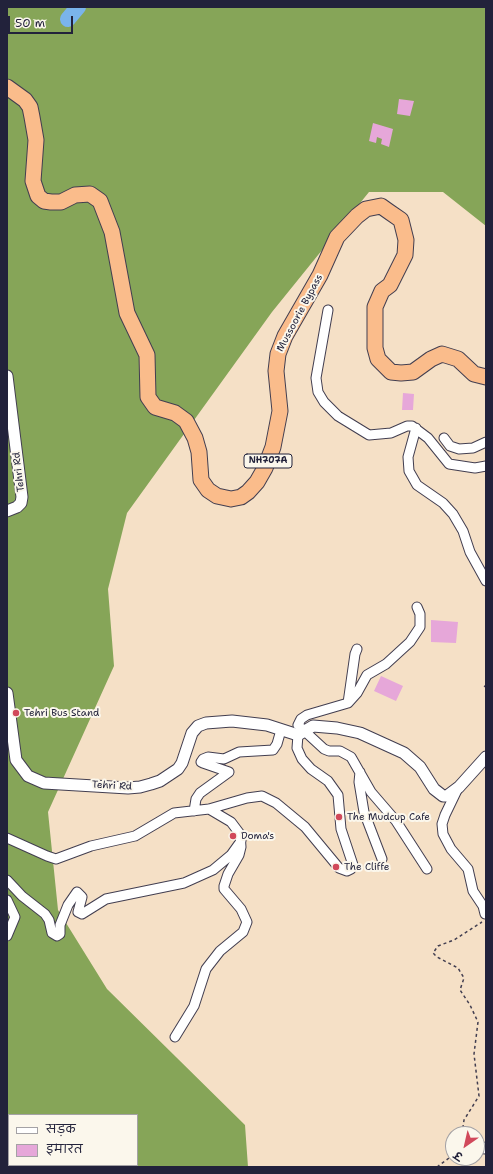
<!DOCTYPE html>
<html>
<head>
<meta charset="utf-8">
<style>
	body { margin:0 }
	#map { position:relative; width:493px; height:1174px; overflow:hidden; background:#f5e0c6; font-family:"Shantell Sans","Playpen Sans Deva",sans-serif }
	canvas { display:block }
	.frame { position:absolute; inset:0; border:8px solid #22223b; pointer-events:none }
	.legend { position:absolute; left:8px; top:1114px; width:130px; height:52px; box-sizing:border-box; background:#fbf7ec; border:1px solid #a4a2a5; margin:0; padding:5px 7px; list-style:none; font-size:12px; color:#22223b }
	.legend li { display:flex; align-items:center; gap:8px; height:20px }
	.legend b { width:20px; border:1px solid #a4a2a5 }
	.north { position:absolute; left:445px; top:1126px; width:40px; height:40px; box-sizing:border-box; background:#fbf7ec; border:1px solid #a4a2a5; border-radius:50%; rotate:214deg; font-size:11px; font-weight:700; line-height:16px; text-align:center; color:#22223b }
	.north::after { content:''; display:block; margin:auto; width:14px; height:18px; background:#d1495b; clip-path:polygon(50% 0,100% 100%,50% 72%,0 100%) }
	.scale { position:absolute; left:8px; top:16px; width:65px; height:18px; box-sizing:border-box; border:2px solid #22223b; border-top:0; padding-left:5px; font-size:12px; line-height:14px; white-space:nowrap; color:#22223b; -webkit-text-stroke:3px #fbf7ec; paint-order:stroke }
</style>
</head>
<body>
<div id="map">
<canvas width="493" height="1174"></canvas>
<div class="frame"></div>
<ul class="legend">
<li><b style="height:5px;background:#fff"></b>सड़क</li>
<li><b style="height:11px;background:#e6a7d9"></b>इमारत</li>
</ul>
<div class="north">उ</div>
<div class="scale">50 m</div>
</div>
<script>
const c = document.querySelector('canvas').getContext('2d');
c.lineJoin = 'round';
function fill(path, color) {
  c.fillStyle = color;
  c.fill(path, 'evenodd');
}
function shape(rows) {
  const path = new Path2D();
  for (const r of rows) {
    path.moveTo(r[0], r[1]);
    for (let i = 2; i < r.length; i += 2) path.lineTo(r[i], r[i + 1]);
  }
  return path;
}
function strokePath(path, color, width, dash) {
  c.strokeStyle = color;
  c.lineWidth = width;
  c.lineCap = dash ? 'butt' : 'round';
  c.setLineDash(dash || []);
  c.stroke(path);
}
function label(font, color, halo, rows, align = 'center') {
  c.font = font + ' "Shantell Sans",sans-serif';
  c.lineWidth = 4;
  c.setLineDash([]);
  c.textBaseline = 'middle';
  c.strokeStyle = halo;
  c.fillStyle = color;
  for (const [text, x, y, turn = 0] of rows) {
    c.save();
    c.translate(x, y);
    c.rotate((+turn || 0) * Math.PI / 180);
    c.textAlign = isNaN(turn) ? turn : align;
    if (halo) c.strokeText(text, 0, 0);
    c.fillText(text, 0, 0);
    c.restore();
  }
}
fill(shape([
	[7,7,486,7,486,226,443,192,369,192,272,312,127,513,108,589,114,666,48,812,58,910,107,989,245,1125,248,1167,7,1167],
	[9,1115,137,1115,137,1165,9,1165]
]), '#86a558');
strokePath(shape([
	[68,19,78,7]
]), '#7ab4eb', 16);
fill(shape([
	[399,99,414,101,410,116,397,114],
	[373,123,393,129,389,147,381,144,382,139,377,137,376,143,369,141],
	[403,393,414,394,413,410,402,410],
	[431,620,458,622,456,643,431,642],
	[381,676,403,686,396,701,374,691]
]), '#e6a7d9');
const minor = shape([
	[328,310,316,378,318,392,324,402,338,416,369,435,391,433,407,426,412,426,428,438,449,464,475,468,486,466],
	[416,428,408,457,409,471,417,485,443,503,453,514,463,531,470,552,486,581],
	[444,438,450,446,459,449,473,448,486,442],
	[417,607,420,614,420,627,410,642,386,664,367,675,357,693,348,703,307,715,301,719,298,725,324,749,329,751,340,751,351,757,371,792,396,821,427,869],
	[348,703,355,654,357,649],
	[360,772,359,782,364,812,382,859],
	[458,788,445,815,442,824,443,834,451,849,468,869,473,891,483,906,485,914],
	[194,811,196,799,200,793,229,772,203,763,201,762,203,759,208,757,224,759,239,752,273,750,277,744,281,730],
	[7,838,47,856,56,859,91,846,135,836,174,813,209,809,247,798,262,796,276,803,305,827,339,868,347,871,351,869,353,865,341,829,338,795,328,781,311,769,302,759,297,748,298,735],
	[7,880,22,896,45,914,49,920,52,933,57,936,60,934,60,925,68,905,77,892,82,897,78,912,82,914,106,899,184,883,213,870,231,855,241,841],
	[7,900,15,917,7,936],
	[175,1037,194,1006,206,969,220,951,243,932,247,922,241,909,224,889,224,886,228,874,239,855,241,847,240,834,231,822,209,809],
	[485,1149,486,1147]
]);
const tertiary = shape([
	[7,376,22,497,21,503,17,507,7,511],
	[7,693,16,760,28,776,44,783,128,788,140,787,151,784,160,781,178,769,182,763,192,733,198,726,206,723,232,721,267,725,298,735,313,726,337,728,360,733,404,753,420,767,434,789,443,796,447,796,459,787,486,757]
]);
const trunk = shape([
	[7,87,25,100,30,107,32,117,36,140,33,181,38,196,44,201,51,202,61,202,75,195,90,194,100,201,112,232,127,313,147,355,148,397,155,407,175,413,186,421,195,438,199,452,201,480,208,490,217,496,231,499,241,497,248,492,257,482,265,468,273,447,280,411,276,371,278,354,285,336,320,275,337,237,357,216,366,209,381,206,388,211,401,220,406,240,405,255,390,285,382,291,375,307,375,348,378,359,391,372,401,373,413,372,431,359,442,354,458,359,474,374,486,377]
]);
strokePath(minor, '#423e50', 11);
strokePath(tertiary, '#423e50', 13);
strokePath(trunk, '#423e50', 17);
strokePath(shape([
	[484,686,486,687],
	[462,1134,464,1120,479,1096,474,1054,478,1022,470,1005,460,990,464,978,458,968,437,957,433,953,438,946,454,940,482,922],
	[437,1167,453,1155]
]), '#423e50', 1.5, [3, 3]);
strokePath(minor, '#fff', 9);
strokePath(tertiary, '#fff', 11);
strokePath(trunk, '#fabc8b', 15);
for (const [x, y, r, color] of [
	[16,713,4,"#d1495b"],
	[339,817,4,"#d1495b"],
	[233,836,4,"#d1495b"],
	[336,867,4,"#d1495b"]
]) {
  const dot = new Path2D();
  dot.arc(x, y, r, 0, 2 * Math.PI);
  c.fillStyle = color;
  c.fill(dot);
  strokePath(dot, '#fbf7ec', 1.5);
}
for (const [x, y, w] of [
	[268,461,48]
]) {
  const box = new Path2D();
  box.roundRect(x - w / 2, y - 7, w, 14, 3);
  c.fillStyle = '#fbf7ec';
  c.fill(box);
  strokePath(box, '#22223b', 1);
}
label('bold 9px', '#22223b', null, [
	["NH707A",268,461]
]);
label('10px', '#22223b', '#fbf7ec', [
	["Mussoorie Bypass",300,313,-62],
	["Tehri Rd",19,472,-97],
	["Tehri Rd",112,786,3]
]);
label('10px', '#22223b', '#fbf7ec', [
	["Tehri Bus Stand",24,713],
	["The Mudcup Cafe",347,817],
	["Doma's",241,836],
	["The Cliffe",344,867]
], 'left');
</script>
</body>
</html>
